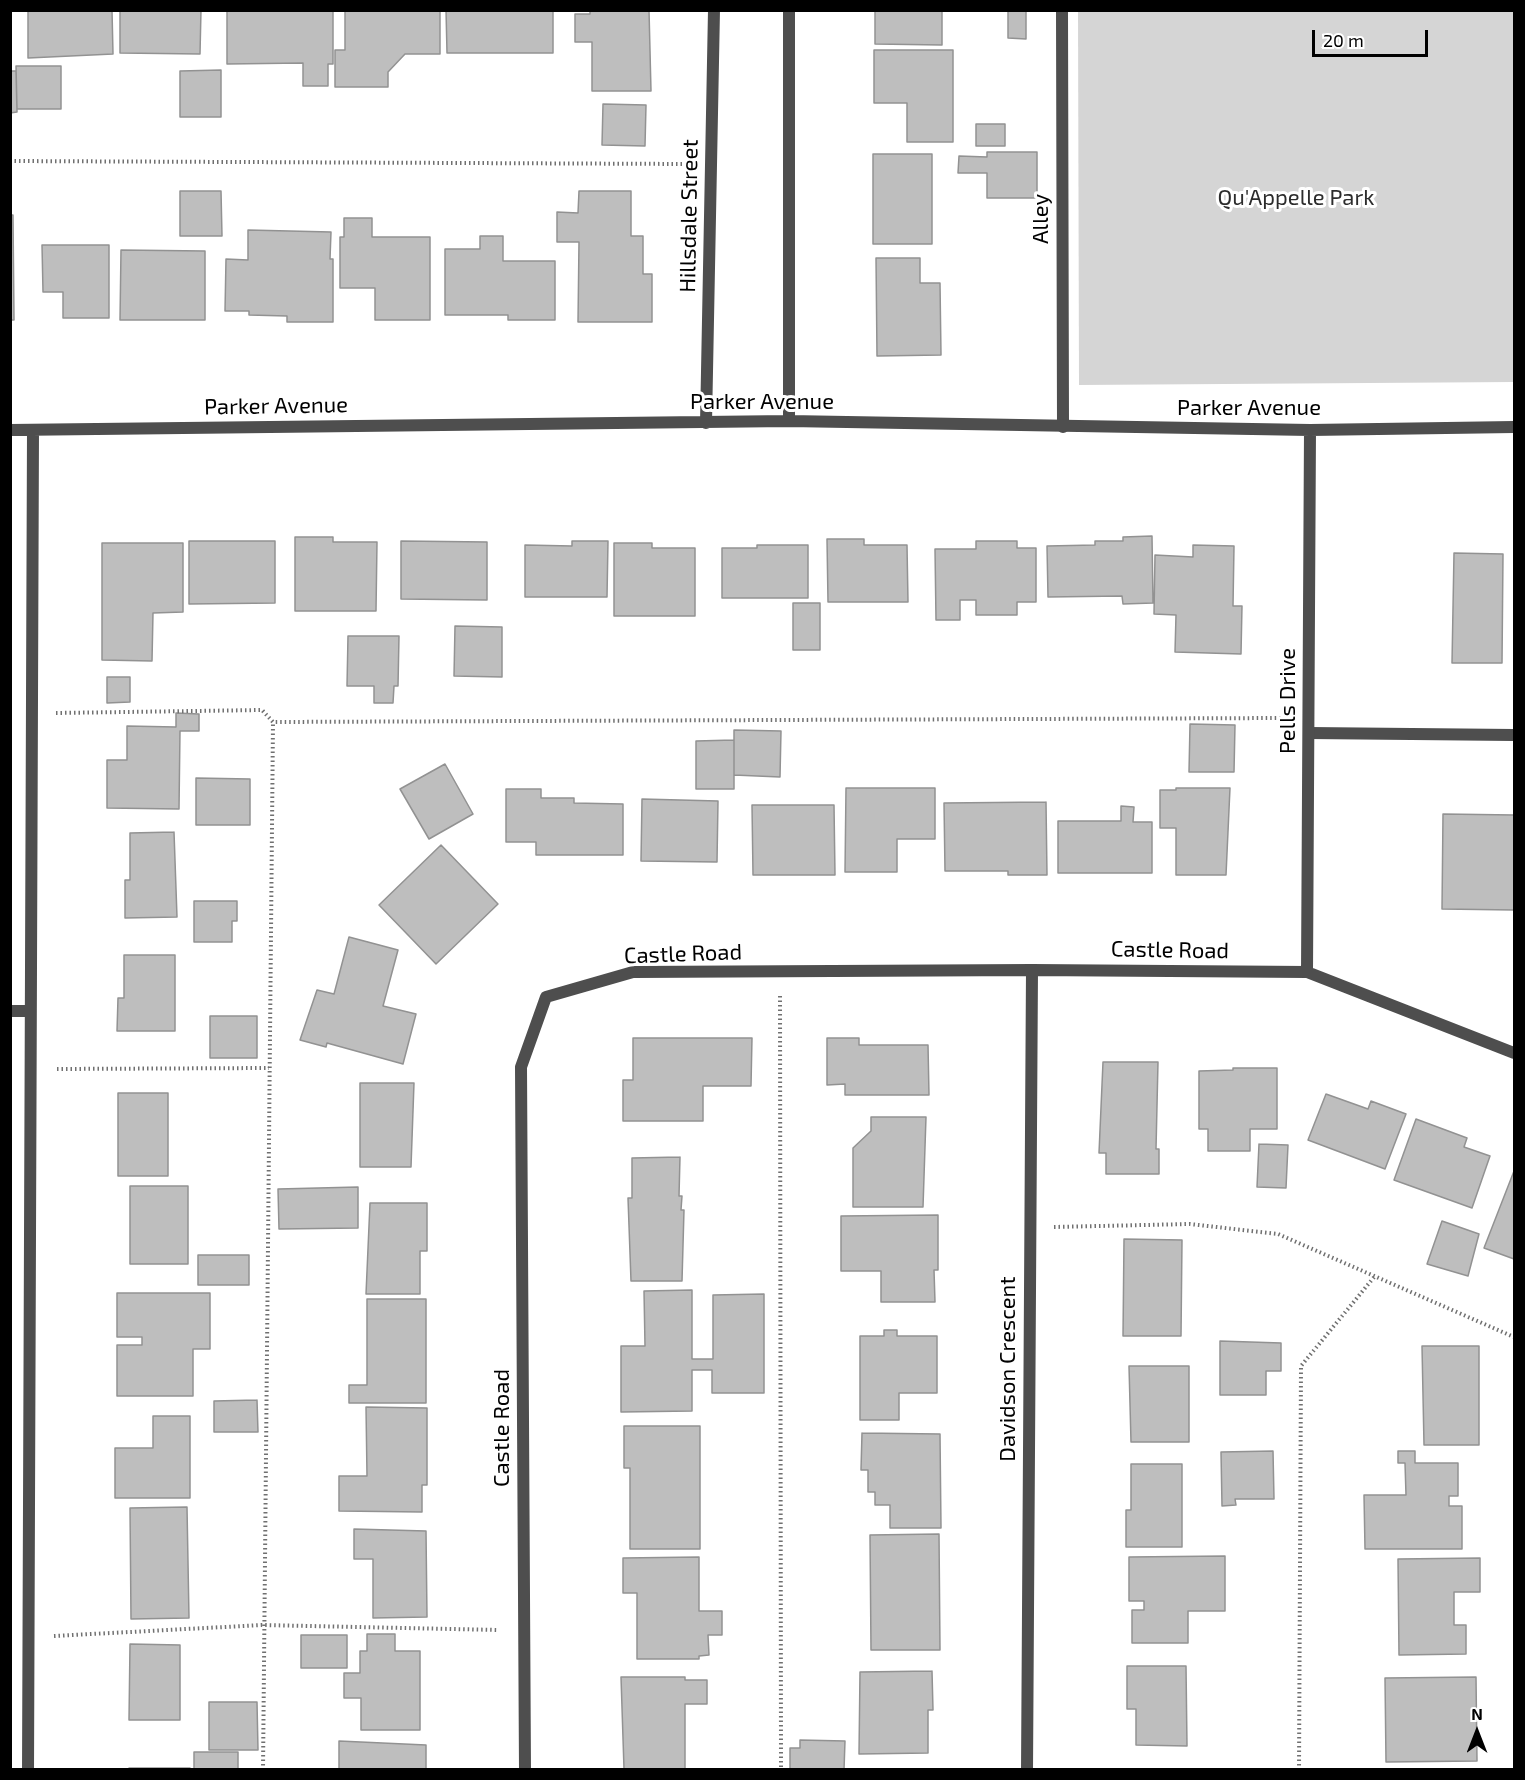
<!DOCTYPE html>
<html>
<head>
<meta charset="utf-8">
<style>
	body { margin:0 }
	#map { position:relative; width:1525px; height:1780px; overflow:hidden; background:#fff; font-family:"Exo 2",sans-serif }
	canvas { display:block }
	.frame { position:absolute; inset:0; border:12px solid #000; pointer-events:none }
	.north { position:absolute; left:1447px; top:1702px; width:60px; height:60px; -webkit-text-stroke:4px #fff; paint-order:stroke; rotate:0deg; font-size:16px; font-weight:700; line-height:24px; text-align:center; color:#000 }
	.north::after { content:''; display:block; margin:auto; width:21px; height:27px; background:#000; clip-path:polygon(50% 0,100% 100%,50% 72%,0 100%) }
	.scale { position:absolute; left:1312px; top:30px; width:116px; height:27px; box-sizing:border-box; border:3px solid #000; border-top:0; padding-left:8px; font-size:18px; line-height:21px; white-space:nowrap; color:#000; -webkit-text-stroke:4px #fff; paint-order:stroke }
</style>
</head>
<body>
<div id="map">
<canvas width="1525" height="1780"></canvas>
<div class="frame"></div>
<div class="north">N</div>
<div class="scale">20 m</div>
</div>
<script>
const c = document.querySelector('canvas').getContext('2d');
c.lineJoin = 'round';
function fill(path, color) {
  c.fillStyle = color;
  c.fill(path, 'evenodd');
}
function shape(rows) {
  const path = new Path2D();
  for (const r of rows) {
    path.moveTo(r[0], r[1]);
    for (let i = 2; i < r.length; i += 2) path.lineTo(r[i], r[i + 1]);
  }
  return path;
}
function strokePath(path, color, width, dash) {
  c.strokeStyle = color;
  c.lineWidth = width;
  c.lineCap = dash ? 'butt' : 'round';
  c.setLineDash(dash || []);
  c.stroke(path);
}
function label(font, color, halo, rows, align = 'center') {
  c.font = font + ' "Exo 2",sans-serif';
  c.lineWidth = 6;
  c.setLineDash([]);
  c.textBaseline = 'middle';
  c.strokeStyle = halo;
  c.fillStyle = color;
  for (const [text, x, y, turn = 0] of rows) {
    c.save();
    c.translate(x, y);
    c.rotate((+turn || 0) * Math.PI / 180);
    c.textAlign = isNaN(turn) ? turn : align;
    if (halo) c.strokeText(text, 0, 0);
    c.fillText(text, 0, 0);
    c.restore();
  }
}
fill(shape([
	[1078,11,1514,11,1514,382,1079,385]
]), '#d5d5d5');
const building = shape([
	[28,10,112,10,113,54,28,58,28,10],
	[120,10,201,10,200,54,120,53,120,10],
	[227,10,333,10,333,64,328,64,328,86,303,86,303,63,227,64,227,10],
	[345,10,440,10,440,54,405,54,388,72,388,87,335,87,335,50,345,50,345,10],
	[446,10,553,10,553,53,447,53,446,10],
	[590,10,649,10,651,91,592,91,592,42,575,42,575,14,590,14,590,10],
	[875,10,942,10,942,45,875,44,875,10],
	[1008,10,1026,10,1026,39,1008,38,1008,10],
	[874,50,953,50,953,142,907,142,907,103,874,103,874,50],
	[16,66,61,66,61,109,17,109,16,66],
	[221,70,221,117,180,117,180,71,221,70],
	[10,71,16,71,17,112,10,113,10,71],
	[603,104,646,105,645,146,602,145,603,104],
	[976,124,1005,124,1005,146,976,146,976,124],
	[987,152,1037,152,1037,198,987,198,987,173,958,173,959,156,987,157,987,152],
	[873,154,932,154,932,244,873,244,873,154],
	[180,191,221,191,222,236,180,236,180,191],
	[579,191,631,191,631,236,643,236,643,274,652,274,652,322,578,322,579,242,557,242,557,212,578,213,579,191],
	[10,215,13,215,14,320,10,320,10,215],
	[344,218,372,218,372,237,430,237,430,320,375,320,375,288,340,288,340,237,344,237,344,218],
	[248,230,331,232,330,259,333,259,333,322,287,322,287,316,249,315,249,311,225,311,226,259,248,260,248,230],
	[480,236,503,236,503,261,555,261,555,320,508,320,508,315,445,315,445,249,480,249,480,236],
	[42,245,109,245,109,318,63,318,63,292,43,292,42,245],
	[121,250,205,251,205,320,120,320,121,250],
	[876,258,920,258,920,283,940,283,941,355,877,356,876,258],
	[1152,536,1153,603,1123,604,1122,596,1048,597,1047,546,1095,545,1095,541,1123,541,1123,537,1152,536],
	[295,537,333,537,333,542,377,542,376,611,295,611,295,537],
	[827,539,864,539,864,545,907,545,908,602,828,602,827,539],
	[189,541,275,541,275,603,189,604,189,541],
	[401,541,487,542,487,600,401,599,401,541],
	[572,541,608,541,607,597,525,597,525,545,572,546,572,541],
	[976,541,1017,541,1017,548,1036,548,1036,602,1017,602,1017,615,976,615,976,600,960,600,960,620,936,620,935,549,976,549,976,541],
	[102,543,183,543,183,612,153,613,152,661,102,660,102,543],
	[614,543,652,543,652,548,695,548,695,616,614,616,614,543],
	[757,545,808,545,808,598,722,598,722,548,757,548,757,545],
	[1193,545,1234,546,1233,606,1242,606,1241,654,1175,652,1176,615,1154,614,1155,555,1193,557,1193,545],
	[1454,553,1503,554,1502,663,1452,663,1454,553],
	[793,603,820,603,820,650,793,650,793,603],
	[455,626,502,627,502,677,454,676,455,626],
	[348,636,399,636,398,686,394,686,393,703,374,703,374,686,347,686,348,636],
	[107,677,130,677,130,702,107,703,107,677],
	[176,713,199,714,199,731,180,731,179,809,107,808,107,760,127,760,127,726,176,727,176,713],
	[1190,724,1235,725,1234,772,1189,772,1190,724],
	[734,730,781,731,780,777,734,775,734,730],
	[734,740,734,789,696,789,696,741,734,740],
	[445,764,473,814,429,839,400,789,445,764],
	[196,778,250,779,250,825,196,825,196,778],
	[846,788,935,788,935,839,897,839,897,872,845,872,846,788],
	[1176,788,1230,788,1226,875,1176,875,1176,828,1160,828,1160,790,1176,790,1176,788],
	[506,789,541,789,541,798,574,798,574,803,623,804,623,855,536,855,536,842,506,842,506,789],
	[642,799,718,801,717,862,641,861,642,799],
	[1046,802,1047,875,1008,875,1008,871,945,871,944,803,1046,802],
	[752,805,834,805,835,875,753,875,752,805],
	[1121,806,1134,807,1133,822,1152,822,1152,873,1058,873,1058,821,1121,821,1121,806],
	[1443,814,1514,815,1514,910,1442,909,1443,814],
	[174,832,177,917,125,918,125,880,130,880,130,833,174,832],
	[441,845,498,904,436,964,379,905,441,845],
	[194,901,237,901,237,921,232,921,232,942,194,942,194,901],
	[349,937,398,950,383,1006,416,1014,403,1064,327,1043,326,1047,300,1040,317,990,334,994,349,937],
	[124,955,175,955,175,1031,117,1031,118,998,124,998,124,955],
	[210,1016,257,1016,257,1058,210,1058,210,1016],
	[633,1038,752,1038,751,1086,703,1086,703,1121,623,1121,623,1080,633,1080,633,1038],
	[827,1038,859,1038,859,1045,928,1045,929,1095,845,1095,845,1084,827,1085,827,1038],
	[1103,1062,1158,1062,1156,1149,1159,1149,1159,1174,1106,1174,1106,1153,1099,1153,1103,1062],
	[1233,1068,1277,1068,1277,1129,1250,1129,1250,1151,1208,1151,1208,1129,1199,1129,1199,1071,1233,1070,1233,1068],
	[360,1083,414,1083,411,1167,360,1167,360,1083],
	[118,1093,168,1093,168,1176,118,1176,118,1093],
	[1326,1094,1368,1109,1371,1101,1406,1114,1385,1169,1308,1140,1326,1094],
	[871,1117,926,1117,923,1207,853,1207,853,1148,871,1131,871,1117],
	[1416,1119,1467,1138,1464,1147,1490,1156,1472,1208,1394,1180,1416,1119],
	[1259,1144,1288,1145,1286,1188,1257,1187,1259,1144],
	[680,1157,679,1196,682,1196,681,1210,684,1210,682,1281,631,1281,628,1198,632,1198,632,1158,680,1157],
	[1514,1171,1514,1259,1484,1248,1514,1171],
	[130,1186,188,1186,188,1264,130,1264,130,1186],
	[358,1187,358,1228,279,1229,278,1189,358,1187],
	[370,1203,427,1203,427,1251,420,1251,420,1294,366,1294,370,1203],
	[938,1215,938,1270,934,1270,935,1302,881,1302,881,1271,841,1271,841,1216,938,1215],
	[1442,1221,1479,1234,1468,1276,1427,1264,1442,1221],
	[1124,1239,1182,1240,1181,1336,1123,1336,1124,1239],
	[198,1255,249,1255,249,1285,198,1285,198,1255],
	[692,1290,692,1359,713,1359,713,1295,764,1294,764,1393,712,1393,712,1370,692,1370,692,1411,621,1412,621,1346,645,1346,644,1291,692,1290],
	[117,1293,210,1293,210,1349,193,1349,193,1396,117,1396,117,1345,142,1345,142,1337,117,1337,117,1293],
	[367,1299,426,1299,426,1403,349,1403,349,1385,367,1385,367,1299],
	[884,1330,897,1330,897,1336,937,1336,937,1393,899,1393,899,1420,860,1420,860,1336,884,1336,884,1330],
	[1220,1341,1281,1343,1281,1371,1266,1371,1266,1395,1220,1395,1220,1341],
	[1422,1346,1479,1346,1479,1445,1424,1445,1422,1346],
	[1129,1366,1189,1366,1189,1442,1131,1442,1129,1366],
	[257,1400,258,1432,214,1432,214,1401,257,1400],
	[366,1407,427,1408,427,1485,422,1485,422,1512,339,1511,339,1476,367,1476,366,1407],
	[153,1416,190,1416,190,1498,115,1498,115,1448,153,1448,153,1416],
	[624,1426,700,1426,700,1549,630,1549,630,1468,624,1468,624,1426],
	[862,1433,940,1434,941,1528,890,1528,890,1505,875,1505,875,1492,868,1492,868,1470,861,1470,862,1433],
	[1273,1451,1274,1499,1235,1499,1236,1505,1222,1506,1221,1452,1273,1451],
	[1398,1451,1415,1451,1415,1463,1458,1463,1458,1496,1449,1496,1449,1506,1462,1506,1462,1549,1365,1549,1364,1495,1406,1495,1405,1463,1398,1463,1398,1451],
	[1131,1464,1182,1464,1182,1547,1126,1547,1126,1510,1131,1510,1131,1464],
	[187,1507,189,1618,131,1619,130,1508,187,1507],
	[354,1529,426,1531,427,1617,373,1618,373,1559,354,1559,354,1529],
	[939,1534,940,1650,871,1650,870,1535,939,1534],
	[1225,1556,1225,1611,1188,1611,1188,1643,1132,1643,1132,1610,1144,1610,1144,1601,1129,1601,1129,1557,1225,1556],
	[699,1557,699,1611,722,1611,722,1635,708,1635,709,1655,699,1656,699,1659,637,1659,637,1593,623,1593,623,1558,699,1557],
	[1480,1558,1480,1592,1454,1592,1454,1625,1466,1625,1466,1654,1399,1655,1398,1559,1480,1558],
	[367,1634,395,1634,395,1651,420,1651,420,1730,361,1730,361,1698,344,1698,344,1673,360,1673,360,1651,367,1651,367,1634],
	[301,1635,347,1635,347,1668,301,1668,301,1635],
	[130,1644,180,1645,180,1720,129,1720,130,1644],
	[1127,1666,1186,1666,1187,1746,1136,1745,1136,1709,1127,1709,1127,1666],
	[932,1671,933,1710,928,1710,928,1753,859,1754,860,1672,932,1671],
	[621,1677,685,1677,685,1680,707,1680,707,1704,685,1704,685,1769,624,1769,621,1677],
	[1476,1677,1477,1761,1386,1762,1385,1678,1476,1677],
	[209,1702,257,1702,258,1750,209,1750,209,1702],
	[800,1740,845,1741,844,1770,790,1769,790,1748,800,1748,800,1740],
	[339,1741,426,1745,426,1770,339,1770,339,1741],
	[194,1752,238,1752,238,1770,194,1770,194,1752],
	[129,1768,190,1768,190,1770,129,1770,129,1768]
]);
fill(building, '#bebebe');
strokePath(building, '#929292', 1.5);
strokePath(shape([
	[10,161,687,164],
	[56,713,262,710,273,722,1282,718],
	[780,996,781,1770],
	[57,1069,269,1068],
	[1054,1227,1190,1224,1278,1234,1514,1337],
	[54,1636,262,1625,499,1630],
	[263,1770,273,722],
	[1299,1770,1301,1366,1375,1276]
]), '#707070', 4, [1.5, 3]);
strokePath(shape([
	[1062,10,1063,427],
	[1309,733,1514,735]
]), '#4e4e4e', 12);
strokePath(shape([
	[789,10,789,421],
	[706,423,714,10],
	[10,430,789,421,1310,430,1514,427],
	[1307,972,1310,430],
	[10,1011,29,1011],
	[28,1770,33,430],
	[525,1770,521,1067,546,997,633,972,1032,970,1307,972,1514,1053],
	[1027,1770,1032,970]
]), '#4e4e4e', 12);
label('22px', '#2c2c2c', '#fff', [
	["Qu'Appelle Park",1296,198]
]);
label('22px', '#000', '#fff', [
	["Hillsdale Street",689,216,-89],
	["Alley",1041,219,-90],
	["Parker Avenue",762,402],
	["Parker Avenue",276,406,-1],
	["Parker Avenue",1249,408],
	["Pells Drive",1288,701,-90],
	["Castle Road",1170,950,1],
	["Castle Road",683,954,-2],
	["Davidson Crescent",1008,1369,-90],
	["Castle Road",502,1428,-90]
]);
</script>
</body>
</html>
